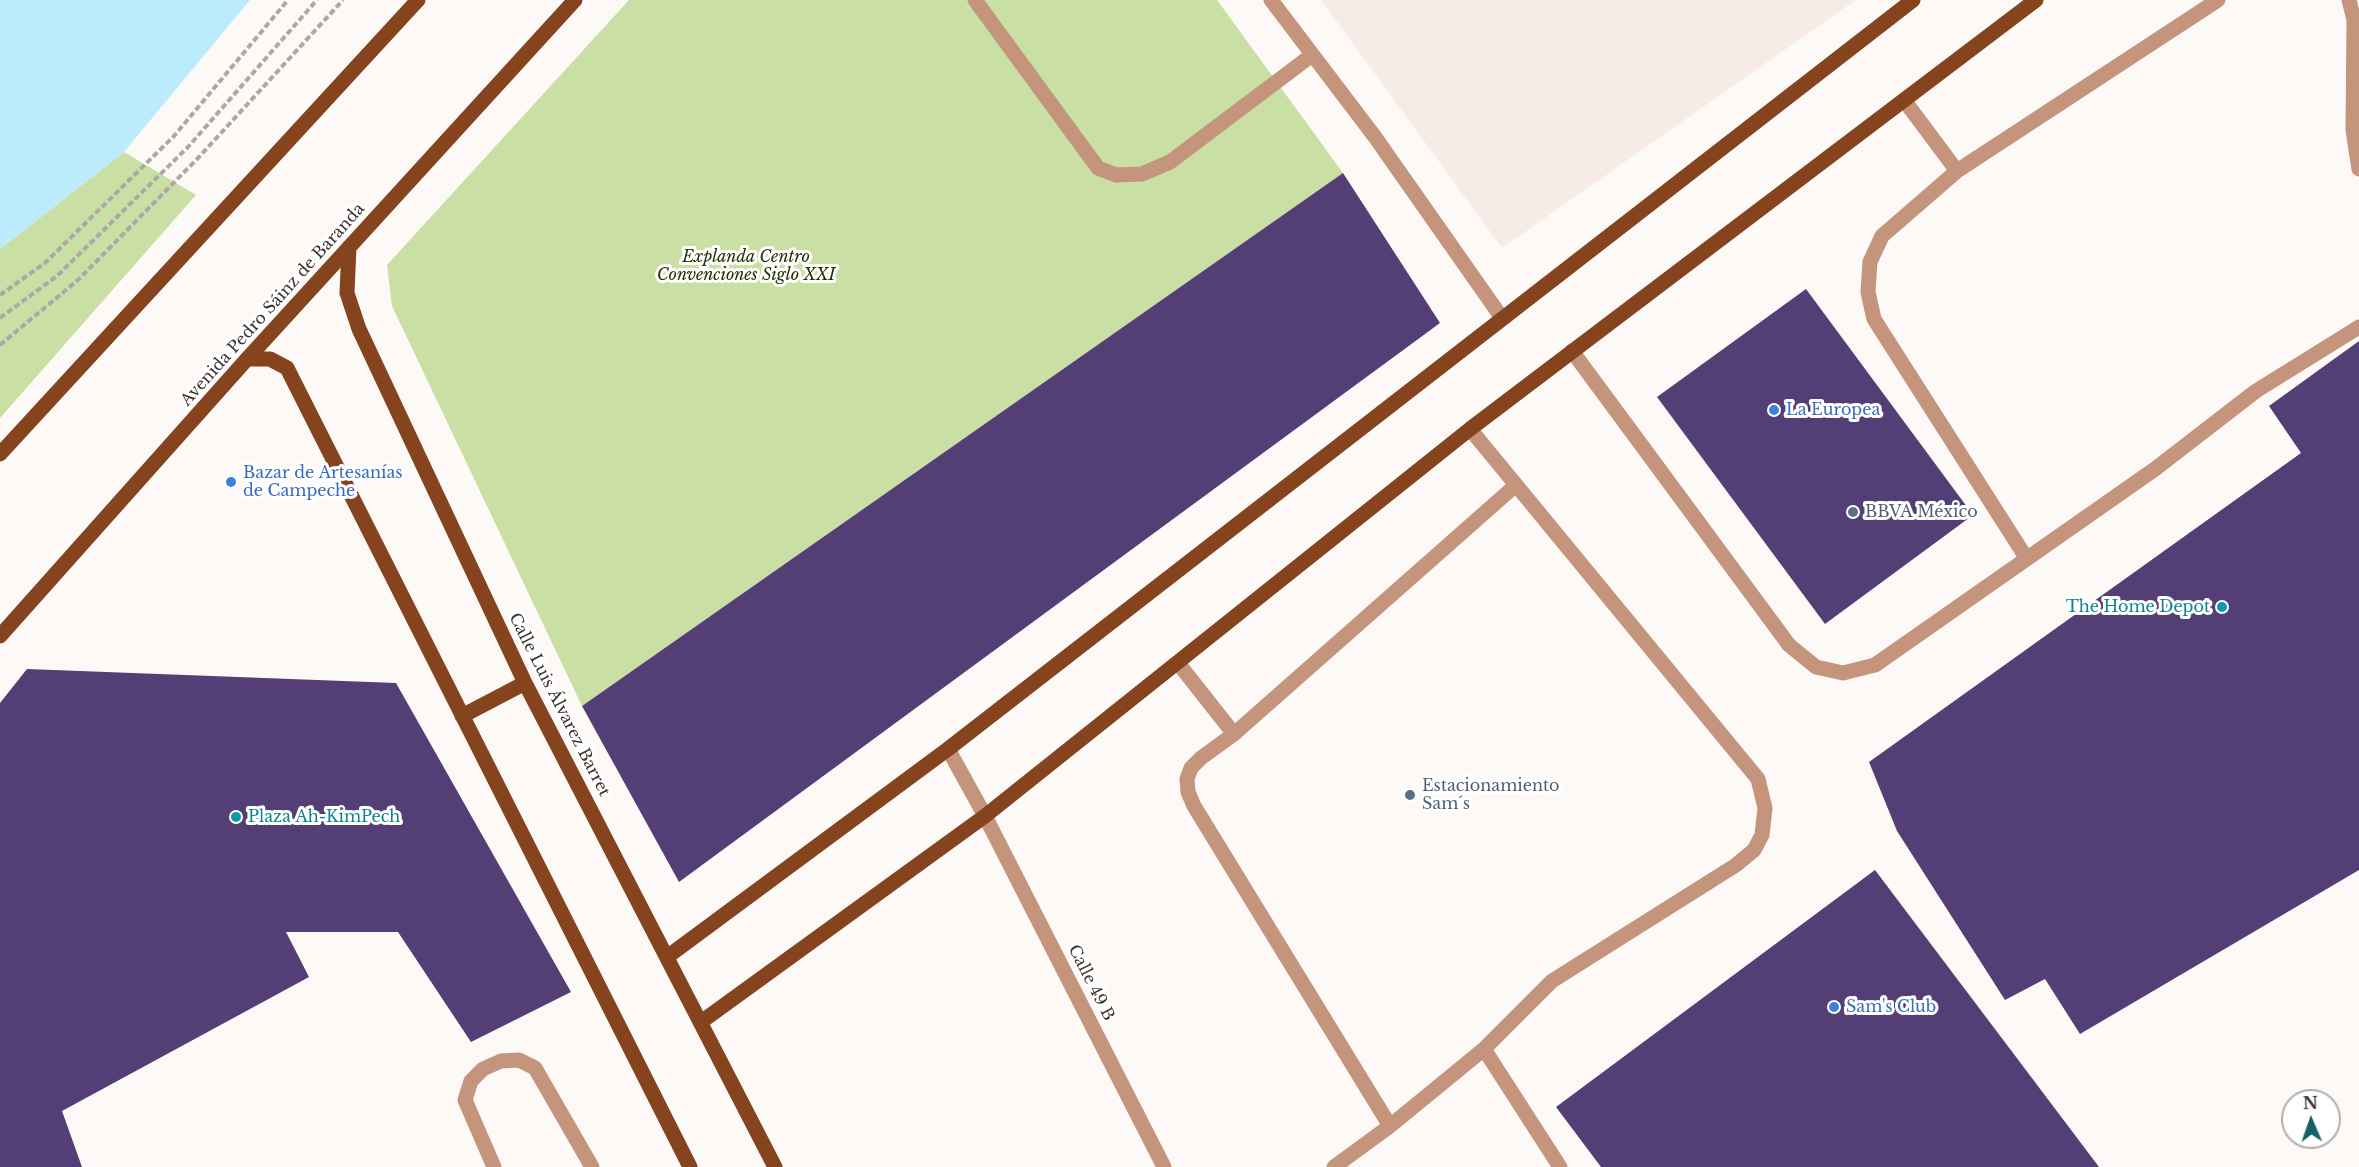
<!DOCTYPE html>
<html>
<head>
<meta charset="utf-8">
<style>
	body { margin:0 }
	#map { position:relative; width:2359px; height:1167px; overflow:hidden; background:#fdf9f7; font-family:"Libre Baskerville",serif }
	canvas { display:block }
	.north { position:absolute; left:2281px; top:1089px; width:60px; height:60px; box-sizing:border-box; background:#fff; border:2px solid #b0adab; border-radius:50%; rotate:358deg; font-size:16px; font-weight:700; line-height:24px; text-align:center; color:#3a322e }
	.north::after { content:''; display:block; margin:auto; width:21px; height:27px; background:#126267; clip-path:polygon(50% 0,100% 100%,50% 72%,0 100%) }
</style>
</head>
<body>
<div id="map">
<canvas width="2359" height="1167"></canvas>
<div class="north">N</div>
</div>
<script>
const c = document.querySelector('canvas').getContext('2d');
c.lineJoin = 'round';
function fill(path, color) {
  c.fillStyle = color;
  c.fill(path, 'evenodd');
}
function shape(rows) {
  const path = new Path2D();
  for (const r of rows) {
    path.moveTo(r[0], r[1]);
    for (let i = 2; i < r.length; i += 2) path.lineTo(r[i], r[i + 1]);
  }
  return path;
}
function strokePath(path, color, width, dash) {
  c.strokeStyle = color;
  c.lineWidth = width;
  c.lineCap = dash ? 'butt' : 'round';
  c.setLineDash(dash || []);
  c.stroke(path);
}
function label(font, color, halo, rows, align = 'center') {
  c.font = font + ' "Libre Baskerville",serif';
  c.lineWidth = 6;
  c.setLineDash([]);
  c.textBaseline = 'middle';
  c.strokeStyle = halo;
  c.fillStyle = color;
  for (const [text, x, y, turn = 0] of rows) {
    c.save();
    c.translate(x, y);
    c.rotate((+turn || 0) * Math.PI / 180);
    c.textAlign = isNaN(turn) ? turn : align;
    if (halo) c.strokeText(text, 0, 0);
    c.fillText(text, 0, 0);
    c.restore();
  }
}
fill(shape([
	[1321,0,1856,0,1502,248]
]), '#f7ebe6');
fill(shape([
	[629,0,1217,0,1343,173,582,706,392,306,387,265],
	[124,152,196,195,0,418,0,249]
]), '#cadfa3');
fill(shape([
	[0,0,250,0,124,152,0,249]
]), '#bbebfd');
fill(shape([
	[1343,173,1440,323,679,882,582,706],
	[1806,289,1973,515,1825,624,1657,397],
	[2359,341,2359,870,2080,1034,2045,979,2005,1000,1897,831,1869,762,2301,453,2269,406],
	[27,669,396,683,571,992,471,1042,398,932,286,932,309,977,62,1111,82,1167,0,1167,0,703],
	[1875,870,2099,1167,1601,1167,1556,1107]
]), '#533e75');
strokePath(shape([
	[0,295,45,263,174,136,288,0],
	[0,318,57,276,188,147,317,0],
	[0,345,78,280,199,157,343,0]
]), '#ada8a5', 4, [6, 3]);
strokePath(shape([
	[975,0,1098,168,1116,175,1142,174,1170,162,1312,55],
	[1271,0,1375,137,1502,318],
	[2349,0,2354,20,2353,130,2359,169],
	[1904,100,1957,171],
	[1572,351,1789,645,1816,667,1843,673,1875,665,2155,469,2256,391,2359,327],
	[2027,559,1874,319,1868,292,1870,262,1882,236,1957,171,2218,0],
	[1178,663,1234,734],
	[948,749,985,816,1164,1167],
	[1484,1049,1560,1167],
	[1390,1126,1194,806,1188,792,1187,779,1191,768,1201,758,1234,734,1516,485],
	[494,1167,465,1100,471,1081,483,1069,501,1061,519,1060,535,1068,592,1167],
	[1334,1167,1390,1126,1484,1049,1552,981,1736,865,1754,850,1762,835,1765,808,1758,779,1470,429]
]), '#c4947c', 15);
strokePath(shape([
	[349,247,347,293,359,329,525,683,775,1167],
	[247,359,270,359,287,368,690,1167],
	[0,454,418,0],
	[0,636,247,359,575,0],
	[462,716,525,683],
	[667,957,948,749,1913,0],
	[701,1022,985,816,1470,429,2036,0]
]), '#85431e', 15);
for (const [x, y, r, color] of [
	[1774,410,6,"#3f7fe0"],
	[231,482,6,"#3f7fe0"],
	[1853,512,6,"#5c6f8a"],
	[2222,607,6,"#0f9aa8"],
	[1410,795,6,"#5c6f8a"],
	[236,817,6,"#0f9aa8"],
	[1834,1007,6,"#3f7fe0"]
]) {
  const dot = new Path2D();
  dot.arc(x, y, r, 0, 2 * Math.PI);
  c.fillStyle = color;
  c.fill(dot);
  strokePath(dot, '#fff', 2);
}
label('italic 16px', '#243000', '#fff', [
	["Explanda Centro",746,257],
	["Convenciones Siglo XXI",746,275]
]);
label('16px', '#3a322e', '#fff', [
	["Avenida Pedro Sáinz de Baranda",273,305,-48],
	["Calle Luis Álvarez Barret",559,705,63],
	["Calle 49 B",1091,983,63]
]);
label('16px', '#366cbe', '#fff', [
	["La Europea",1786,410],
	["Bazar de Artesanías",243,473],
	["de Campeche",243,491],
	["Sam's Club",1846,1007]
], 'left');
label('16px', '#4e5e75', '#fff', [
	["BBVA México",1865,512],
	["Estacionamiento",1422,786],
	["Sam´s",1422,804]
], 'left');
label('16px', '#0d838f', '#fff', [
	["The Home Depot",2210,607],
	["Plaza Ah-KimPech",248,817,"left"]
], 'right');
</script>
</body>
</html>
